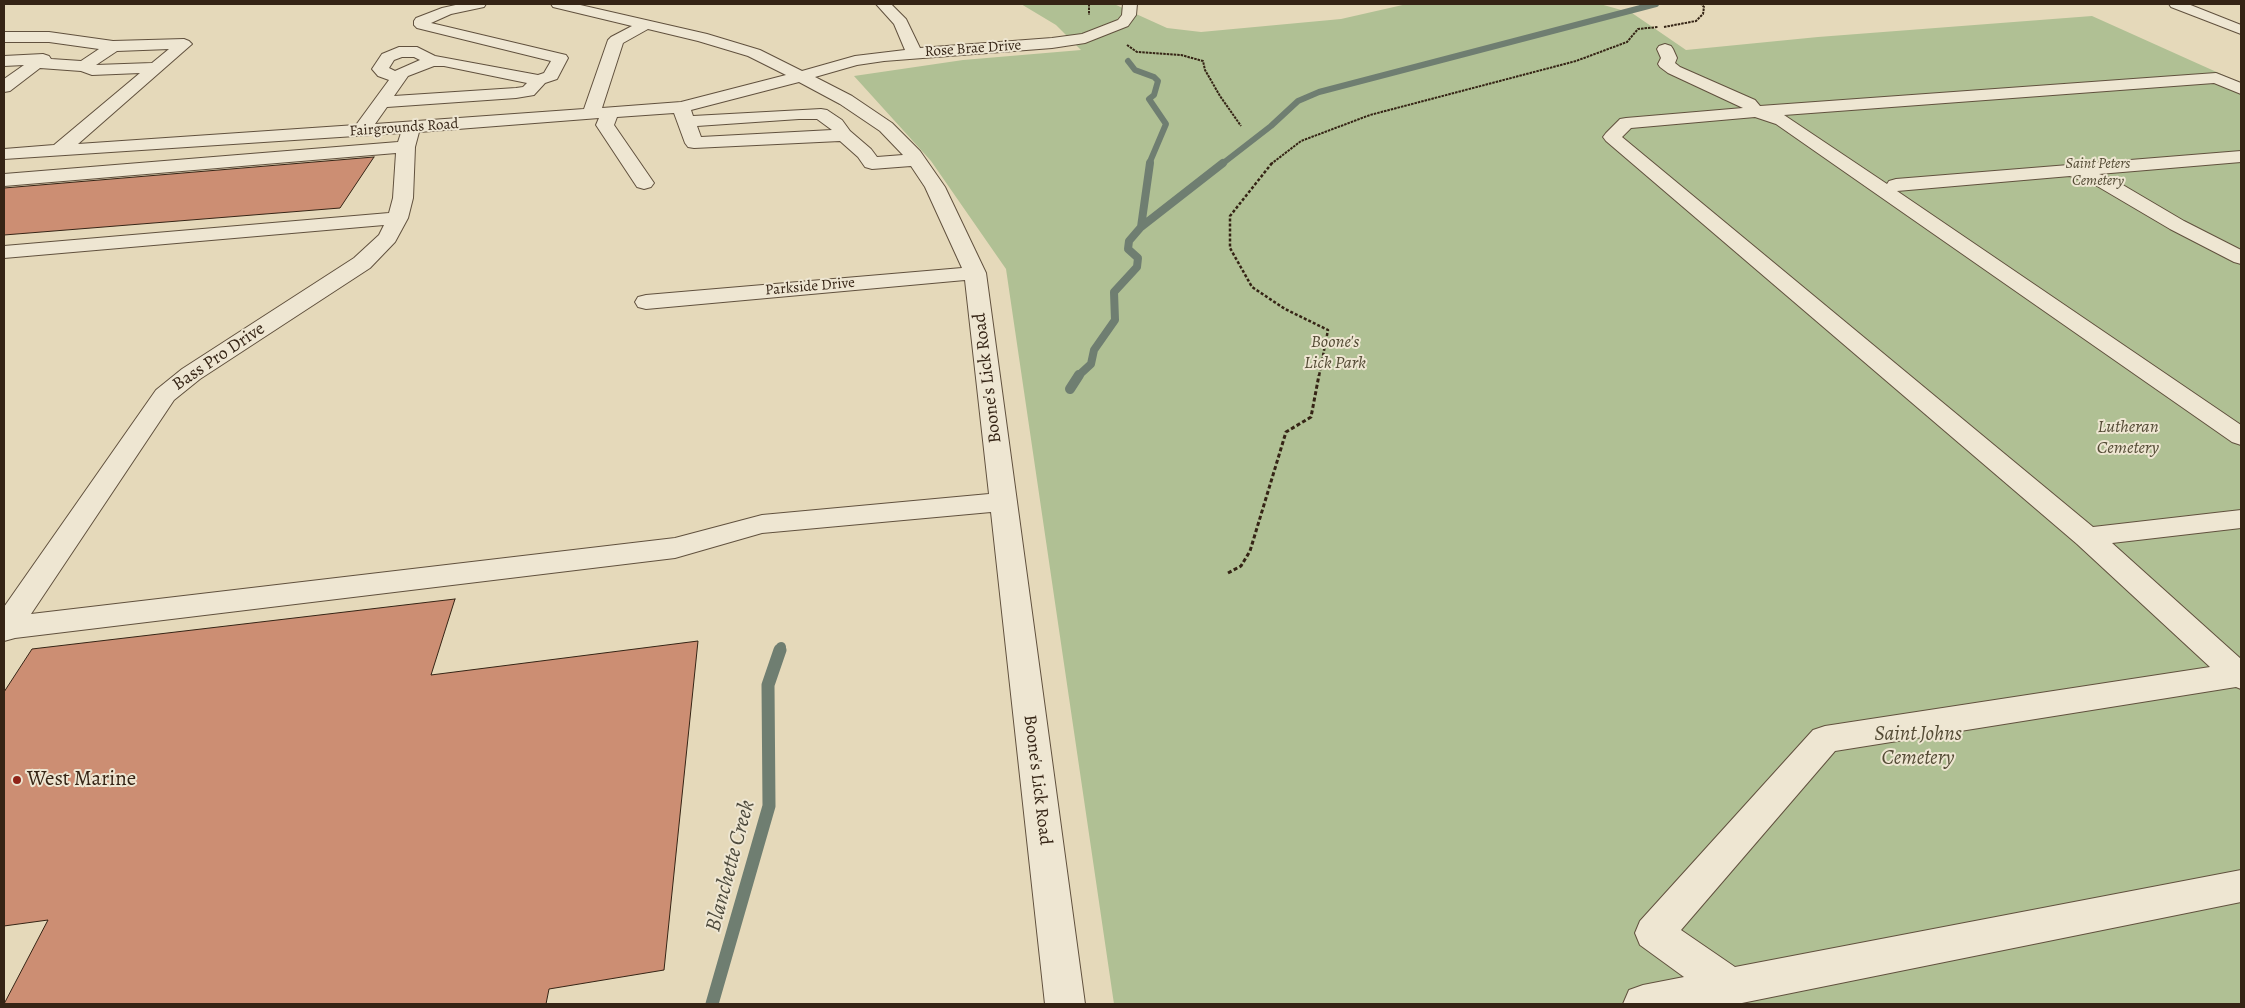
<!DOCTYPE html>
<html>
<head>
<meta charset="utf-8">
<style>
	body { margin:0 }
	#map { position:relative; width:2245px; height:1008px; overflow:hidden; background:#e5d9ba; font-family:Alegreya,serif }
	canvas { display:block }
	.frame { position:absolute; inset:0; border:5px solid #352415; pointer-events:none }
</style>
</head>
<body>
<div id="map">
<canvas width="2245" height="1008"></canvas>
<div class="frame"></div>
</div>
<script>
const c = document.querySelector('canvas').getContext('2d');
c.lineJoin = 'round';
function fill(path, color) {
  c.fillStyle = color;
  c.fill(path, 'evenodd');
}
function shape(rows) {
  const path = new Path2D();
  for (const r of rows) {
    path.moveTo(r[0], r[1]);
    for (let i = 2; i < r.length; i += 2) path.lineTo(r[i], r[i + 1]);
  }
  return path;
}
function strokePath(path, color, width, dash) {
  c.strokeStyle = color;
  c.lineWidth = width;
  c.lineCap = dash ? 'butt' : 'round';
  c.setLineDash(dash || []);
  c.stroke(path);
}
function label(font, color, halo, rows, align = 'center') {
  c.font = font + ' Alegreya,serif';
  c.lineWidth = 4;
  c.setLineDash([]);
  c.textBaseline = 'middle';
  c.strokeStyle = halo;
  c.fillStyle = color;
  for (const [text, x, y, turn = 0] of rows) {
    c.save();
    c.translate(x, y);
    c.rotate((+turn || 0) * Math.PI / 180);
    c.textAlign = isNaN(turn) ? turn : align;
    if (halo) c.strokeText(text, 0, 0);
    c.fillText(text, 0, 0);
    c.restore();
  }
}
fill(shape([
	[1021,4,1114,4,1167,28,1201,32,1341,19,1407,4,1600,4,1632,13,1686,50,1818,37,2092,16,2241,83,2241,1004,1114,1004,1006,269,931,161,854,76,963,60,1081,50,1056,25]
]), '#b0c094');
strokePath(shape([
	[1128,61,1135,70,1154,77,1158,81,1154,95,1149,99,1166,124,1149,164],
	[1222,164,1271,126,1298,101,1319,92,1656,4]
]), '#6f7e71', 6);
strokePath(shape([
	[1141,227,1223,163],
	[1078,376,1091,364,1094,350,1115,320,1114,292,1137,267,1138,258,1128,249,1129,241,1141,227,1150,163]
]), '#6f7e71', 8);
strokePath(shape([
	[1070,389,1079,375],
	[779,652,781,647]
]), '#6f7e71', 10);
strokePath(shape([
	[712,1004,769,806,768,685,780,650]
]), '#6f7e71', 13);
const building = shape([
	[374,157,340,208,4,235,4,188,374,157],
	[455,599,431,675,698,641,664,970,549,989,546,1004,4,1004,48,920,4,926,4,692,32,649,455,599]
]);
fill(building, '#cc8e73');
strokePath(building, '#352415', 1);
const minor = shape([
	[460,4,486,4,484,7,451,14,431,23,566,55,568,58,557,79,545,83,534,95,516,98,387,107,375,124,584,109,608,40,611,37,632,26,553,7,551,4,576,4,707,34,760,50,802,71,855,56,905,50,894,24,876,4,891,4,906,19,920,48,1052,38,1082,34,1118,20,1122,15,1123,4,1137,4,1136,15,1128,26,1085,43,1052,48,884,61,857,65,815,77,852,96,892,123,920,151,945,187,986,273,1085,1004,1045,1004,991,512,762,533,675,558,15,638,4,641,4,607,156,390,182,369,354,258,379,235,384,225,4,258,4,246,389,213,393,198,396,153,4,186,4,174,398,142,401,133,4,159,4,149,54,145,140,73,92,75,81,71,40,68,10,91,4,92,4,79,24,65,4,66,4,56,43,54,49,56,51,59,81,61,99,49,49,42,4,42,4,32,49,32,113,41,184,39,189,41,192,44,78,144,356,125,389,80,378,76,372,69,382,54,399,47,417,47,435,56,538,75,544,73,551,61,417,28,414,25,414,21,416,18,442,8,460,4],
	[648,29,698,41,748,56,786,75,681,102,602,108,623,43,648,29],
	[169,49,152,63,96,65,117,51,169,49],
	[402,57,414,57,420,60,395,71,389,68,394,60,402,57],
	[434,66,444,66,527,83,523,87,516,88,394,96,408,76,434,66],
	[799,82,840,104,880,131,903,155,877,157,871,149,850,131,842,120,827,110,821,109,693,116,691,110,799,82],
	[674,113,685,143,688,147,694,148,840,141,858,157,865,167,872,169,911,166,925,187,962,268,646,295,638,297,635,302,638,307,646,309,965,280,989,494,762,515,675,538,31,614,174,400,200,379,370,268,395,242,408,218,413,198,415,147,419,132,599,118,596,125,637,187,644,189,651,187,654,183,614,125,617,117,674,113],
	[799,119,817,119,832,130,701,137,697,126,799,119],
	[2169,4,2188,4,2241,25,2241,34,2171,7,2169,4],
	[1665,44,1671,46,1673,49,1677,58,1675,63,1680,67,1755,100,1760,106,2216,73,2241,83,2241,94,2214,83,1784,115,1887,184,1889,181,1896,179,2241,151,2241,162,2099,174,2111,178,2184,221,2241,250,2241,264,2234,262,2170,229,2097,186,2070,176,1897,191,2241,425,2241,445,2232,442,1776,124,1755,117,1631,128,1622,137,2093,527,2241,510,2241,528,2112,543,2241,659,2241,689,2236,687,1835,751,1681,930,1735,967,2241,870,2241,902,1737,1004,1623,1004,1629,990,1643,985,1684,977,1640,945,1635,933,1640,921,1813,730,1825,726,2210,667,2077,544,1606,141,1603,137,1606,133,1620,119,1626,118,1743,108,1668,73,1660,67,1658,64,1661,58,1657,49,1659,46,1665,44]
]);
strokePath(minor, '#61513e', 2);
strokePath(shape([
	[1089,4,1089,15],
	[1664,27,1696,21,1703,14,1704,7,1701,4],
	[1127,45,1137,52,1181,55,1203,61,1205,70,1220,96,1241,126],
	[1271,164,1301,141,1370,115,1576,61,1627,42,1638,29,1658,27]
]), '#352415', 2, [2.5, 1]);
strokePath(shape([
	[1272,163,1230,216,1230,248,1252,287,1285,309,1328,330,1319,376]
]), '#352415', 2.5, [3, 2]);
strokePath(shape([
	[1228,573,1241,566,1250,551,1286,432,1311,417,1319,375]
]), '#352415', 3, [4, 2.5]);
fill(minor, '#eee6d2');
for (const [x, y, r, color] of [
	[17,780,5,"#8f2418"]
]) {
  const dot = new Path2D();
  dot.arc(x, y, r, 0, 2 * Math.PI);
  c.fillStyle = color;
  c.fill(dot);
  strokePath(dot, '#eee6d2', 2);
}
label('15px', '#352415', '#eee6d2', [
	["Rose Brae Drive",973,49,-4],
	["Fairgrounds Road",404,128,-4],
	["Parkside Drive",810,287,-5]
]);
label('italic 15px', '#544b35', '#eee6d2', [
	["Saint Peters",2098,164],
	["Cemetery",2098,181]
]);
label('italic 18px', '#544b35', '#eee6d2', [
	["Boone's",1335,343],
	["Lick Park",1335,364],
	["Lutheran",2128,428],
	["Cemetery",2128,449]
]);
label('18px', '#352415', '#eee6d2', [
	["Bass Pro Drive",219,357,-34],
	["Boone's Lick Road",988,378,-97],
	["Boone's Lick Road",1037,780,83]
]);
label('italic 21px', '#544b35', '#eee6d2', [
	["Saint Johns",1918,735],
	["Cemetery",1918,759]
]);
label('21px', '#352415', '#eee6d2', [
	["West Marine",27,780]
], 'left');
label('italic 22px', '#4d4a3c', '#eee6d2', [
	["Blanchette Creek",731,866,-75]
]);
</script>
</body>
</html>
